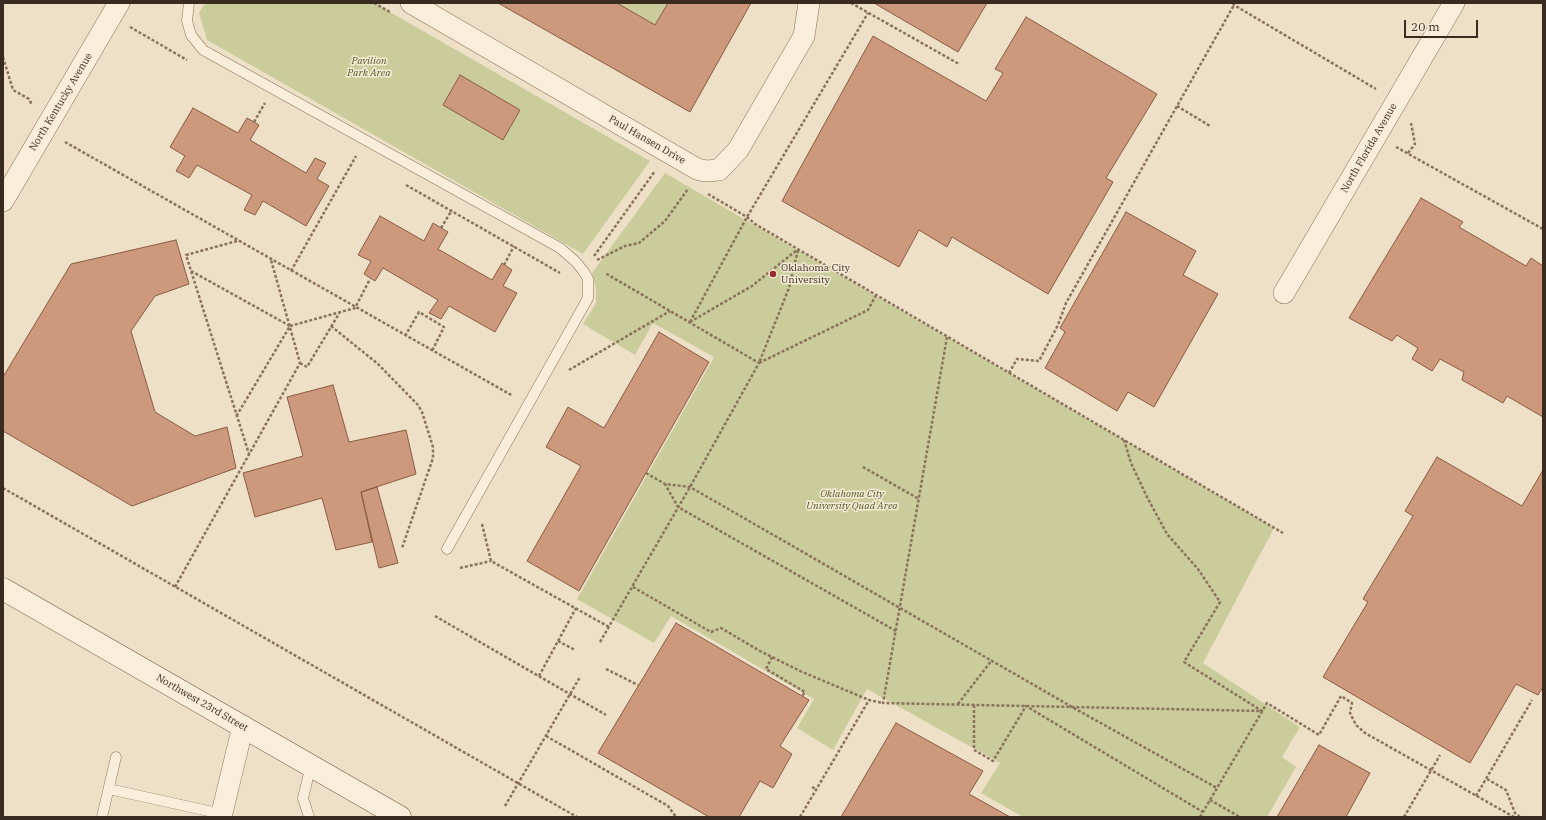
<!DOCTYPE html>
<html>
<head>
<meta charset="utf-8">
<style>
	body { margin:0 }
	#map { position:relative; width:1546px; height:820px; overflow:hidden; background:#eee0c7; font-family:"IBM Plex Serif",serif }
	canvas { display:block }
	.frame { position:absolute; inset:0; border:4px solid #3a2b20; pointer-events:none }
	.scale { position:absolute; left:1404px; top:20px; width:74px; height:18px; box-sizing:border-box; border:2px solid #3a2b20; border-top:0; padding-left:5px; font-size:12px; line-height:14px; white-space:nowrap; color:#3a2b20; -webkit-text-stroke:3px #f6ebd7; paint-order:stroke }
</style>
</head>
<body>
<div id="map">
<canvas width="1546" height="820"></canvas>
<div class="frame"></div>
<div class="scale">20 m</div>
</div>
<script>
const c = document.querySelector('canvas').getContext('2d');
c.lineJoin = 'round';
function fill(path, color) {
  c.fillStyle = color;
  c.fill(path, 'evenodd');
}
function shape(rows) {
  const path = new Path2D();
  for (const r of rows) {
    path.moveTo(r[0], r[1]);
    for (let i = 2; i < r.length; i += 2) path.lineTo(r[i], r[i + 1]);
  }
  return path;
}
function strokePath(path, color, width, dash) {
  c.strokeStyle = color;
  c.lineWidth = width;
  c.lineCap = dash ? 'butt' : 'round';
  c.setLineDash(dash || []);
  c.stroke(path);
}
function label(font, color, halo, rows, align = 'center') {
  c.font = font + ' "IBM Plex Serif",serif';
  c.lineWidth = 3;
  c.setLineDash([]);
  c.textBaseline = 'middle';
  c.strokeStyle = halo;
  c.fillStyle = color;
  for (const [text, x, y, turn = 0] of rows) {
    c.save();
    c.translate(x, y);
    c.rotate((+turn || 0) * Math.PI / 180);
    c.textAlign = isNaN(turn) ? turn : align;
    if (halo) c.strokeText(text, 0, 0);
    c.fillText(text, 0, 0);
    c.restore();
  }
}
fill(shape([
	[205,3,374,3,650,161,583,254,207,40,199,13],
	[617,3,668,3,655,25],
	[665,173,1274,528,1203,663,1300,727,1282,757,1296,767,1267,817,1023,817,981,793,1000,763,867,689,833,750,797,728,814,699,671,616,654,643,577,599,714,357,653,323,635,355,583,324,596,303,596,289,592,273]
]), '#cacd9b');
const building = shape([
	[498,3,617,3,655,25,668,3,751,3,690,112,498,3],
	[874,3,987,3,958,52,874,3],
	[1026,17,1157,94,1106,178,1113,182,1048,294,952,237,947,247,919,230,899,267,782,201,873,36,986,101,1003,73,995,69,1026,17],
	[460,75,520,110,503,140,443,105,460,75],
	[193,108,238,133,247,118,259,125,250,140,306,173,315,158,326,163,317,179,329,186,306,226,263,201,255,215,244,210,252,195,197,165,189,178,176,171,185,156,170,147,193,108],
	[1421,198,1463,222,1459,227,1526,266,1531,258,1543,266,1543,417,1507,396,1503,403,1462,380,1464,372,1440,359,1432,371,1412,359,1418,348,1397,335,1392,341,1349,318,1421,198],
	[1126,212,1196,251,1183,275,1218,294,1154,407,1128,392,1117,411,1045,368,1065,332,1060,328,1126,212],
	[380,216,424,241,433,223,448,232,438,249,492,280,502,263,512,270,503,286,517,293,495,332,449,306,441,319,429,313,438,300,383,268,375,281,364,274,371,261,358,255,380,216],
	[176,240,189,284,155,296,131,331,155,412,195,436,227,427,236,468,132,506,3,431,3,377,71,264,176,240],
	[659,332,709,362,579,591,527,561,581,466,546,447,568,407,604,428,659,332],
	[333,385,349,442,406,430,416,474,361,492,372,542,336,550,322,498,255,517,243,473,303,456,287,397,333,385],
	[1437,457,1522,506,1543,470,1543,687,1538,695,1516,684,1470,763,1323,677,1368,602,1363,599,1413,516,1405,511,1437,457],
	[377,487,398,563,379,568,361,492,377,487],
	[676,623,809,700,780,746,792,754,773,788,760,781,739,817,709,817,598,753,676,623],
	[896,723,983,771,969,794,1010,817,841,817,896,723],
	[1319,745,1370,773,1346,817,1277,817,1319,745]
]);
fill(building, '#cc997d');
strokePath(building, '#895a42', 1);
const service = shape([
	[189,3,187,21,191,35,203,50,560,248,576,262,584,272,588,279,588,298,447,549],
	[109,789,222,814],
	[102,817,116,757],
	[309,817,303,798,311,765]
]);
const minor = shape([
	[411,3,697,169,705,171,719,170,738,150,804,36,809,3],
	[3,201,119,3],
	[1284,293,1454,3],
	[221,817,243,726]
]);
const secondary = shape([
	[3,589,400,817]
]);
strokePath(service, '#8a725c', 11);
strokePath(minor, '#8a725c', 22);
strokePath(secondary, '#6c533f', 23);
strokePath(shape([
	[374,3,390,12],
	[851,3,959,64],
	[1233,3,1234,5,1376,89],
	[130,27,187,60],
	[3,57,13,90,29,99,32,105],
	[1177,106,1210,126],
	[254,122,265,103],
	[65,142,513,396],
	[1396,147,1543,229],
	[1408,153,1415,144,1411,123],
	[406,185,560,273],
	[708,194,747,217,755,224,1283,533],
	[441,228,452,210],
	[237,241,186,255,249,454],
	[798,250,789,288,759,363,868,310,876,295],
	[594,256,655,171],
	[597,260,625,246,639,243,665,221,688,189],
	[504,265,514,246],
	[191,271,290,326,237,415],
	[291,271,356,156],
	[690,322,747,217,868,13],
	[690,322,752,286,797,250],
	[290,326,355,308,370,279],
	[331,326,378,364,418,405,422,412,433,447,433,458,402,548],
	[405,336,419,312,444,327,432,351],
	[947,337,883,703,1262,711,1184,662,1220,602,1198,569,1167,534,1147,497,1131,463,1124,440],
	[300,363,307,367,340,312],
	[569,370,670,311],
	[1009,373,1017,359,1039,361,1058,325,1066,303,1234,5],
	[863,467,919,499],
	[646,473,665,484],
	[3,488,577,817],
	[482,524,491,561,609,627],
	[460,568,491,561],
	[175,587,300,363,271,260],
	[633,587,711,632,721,628,760,651,800,671,869,700],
	[435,616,606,715],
	[896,631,678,507,665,484,690,487,1072,707,1217,788],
	[558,641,575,650],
	[600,642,690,487,759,363,605,273],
	[772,657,766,669,805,692,802,696],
	[606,669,638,685],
	[539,676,576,608],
	[958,704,992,660],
	[974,705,974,750,993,761,1026,706,1203,812],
	[546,736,668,806,676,817],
	[1487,779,1506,790,1515,813,1520,817],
	[812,787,816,789],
	[1476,796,1532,700],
	[1210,800,1240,817],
	[505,806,580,677],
	[800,817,869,700,883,703],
	[1200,817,1267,703,1319,735,1341,696,1352,703,1350,713,1356,725,1365,733,1514,817],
	[1404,817,1440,755]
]), '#8a725c', 2.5, [3, 2]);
strokePath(service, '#f9eeda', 10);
strokePath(minor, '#f9eeda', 21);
strokePath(secondary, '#f9eeda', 22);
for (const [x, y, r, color] of [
	[773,274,4,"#992c34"]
]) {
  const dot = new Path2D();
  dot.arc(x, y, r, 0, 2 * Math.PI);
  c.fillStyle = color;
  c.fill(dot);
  strokePath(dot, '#f6ebd7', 1.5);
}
label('italic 10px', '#4e5727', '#f6ebd7', [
	["Pavilion",369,61],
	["Park Area",369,73],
	["Oklahoma City",852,494],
	["University Quad Area",852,506]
]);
label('10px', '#3a2b20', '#f6ebd7', [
	["North Kentucky Avenue",61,102,-59],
	["Paul Hansen Drive",647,140,30],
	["North Florida Avenue",1369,148,-60],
	["Northwest 23rd Street",202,703,30]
]);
label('10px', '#3a2b20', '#f6ebd7', [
	["Oklahoma City",781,268],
	["University",781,280]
], 'left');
</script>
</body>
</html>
